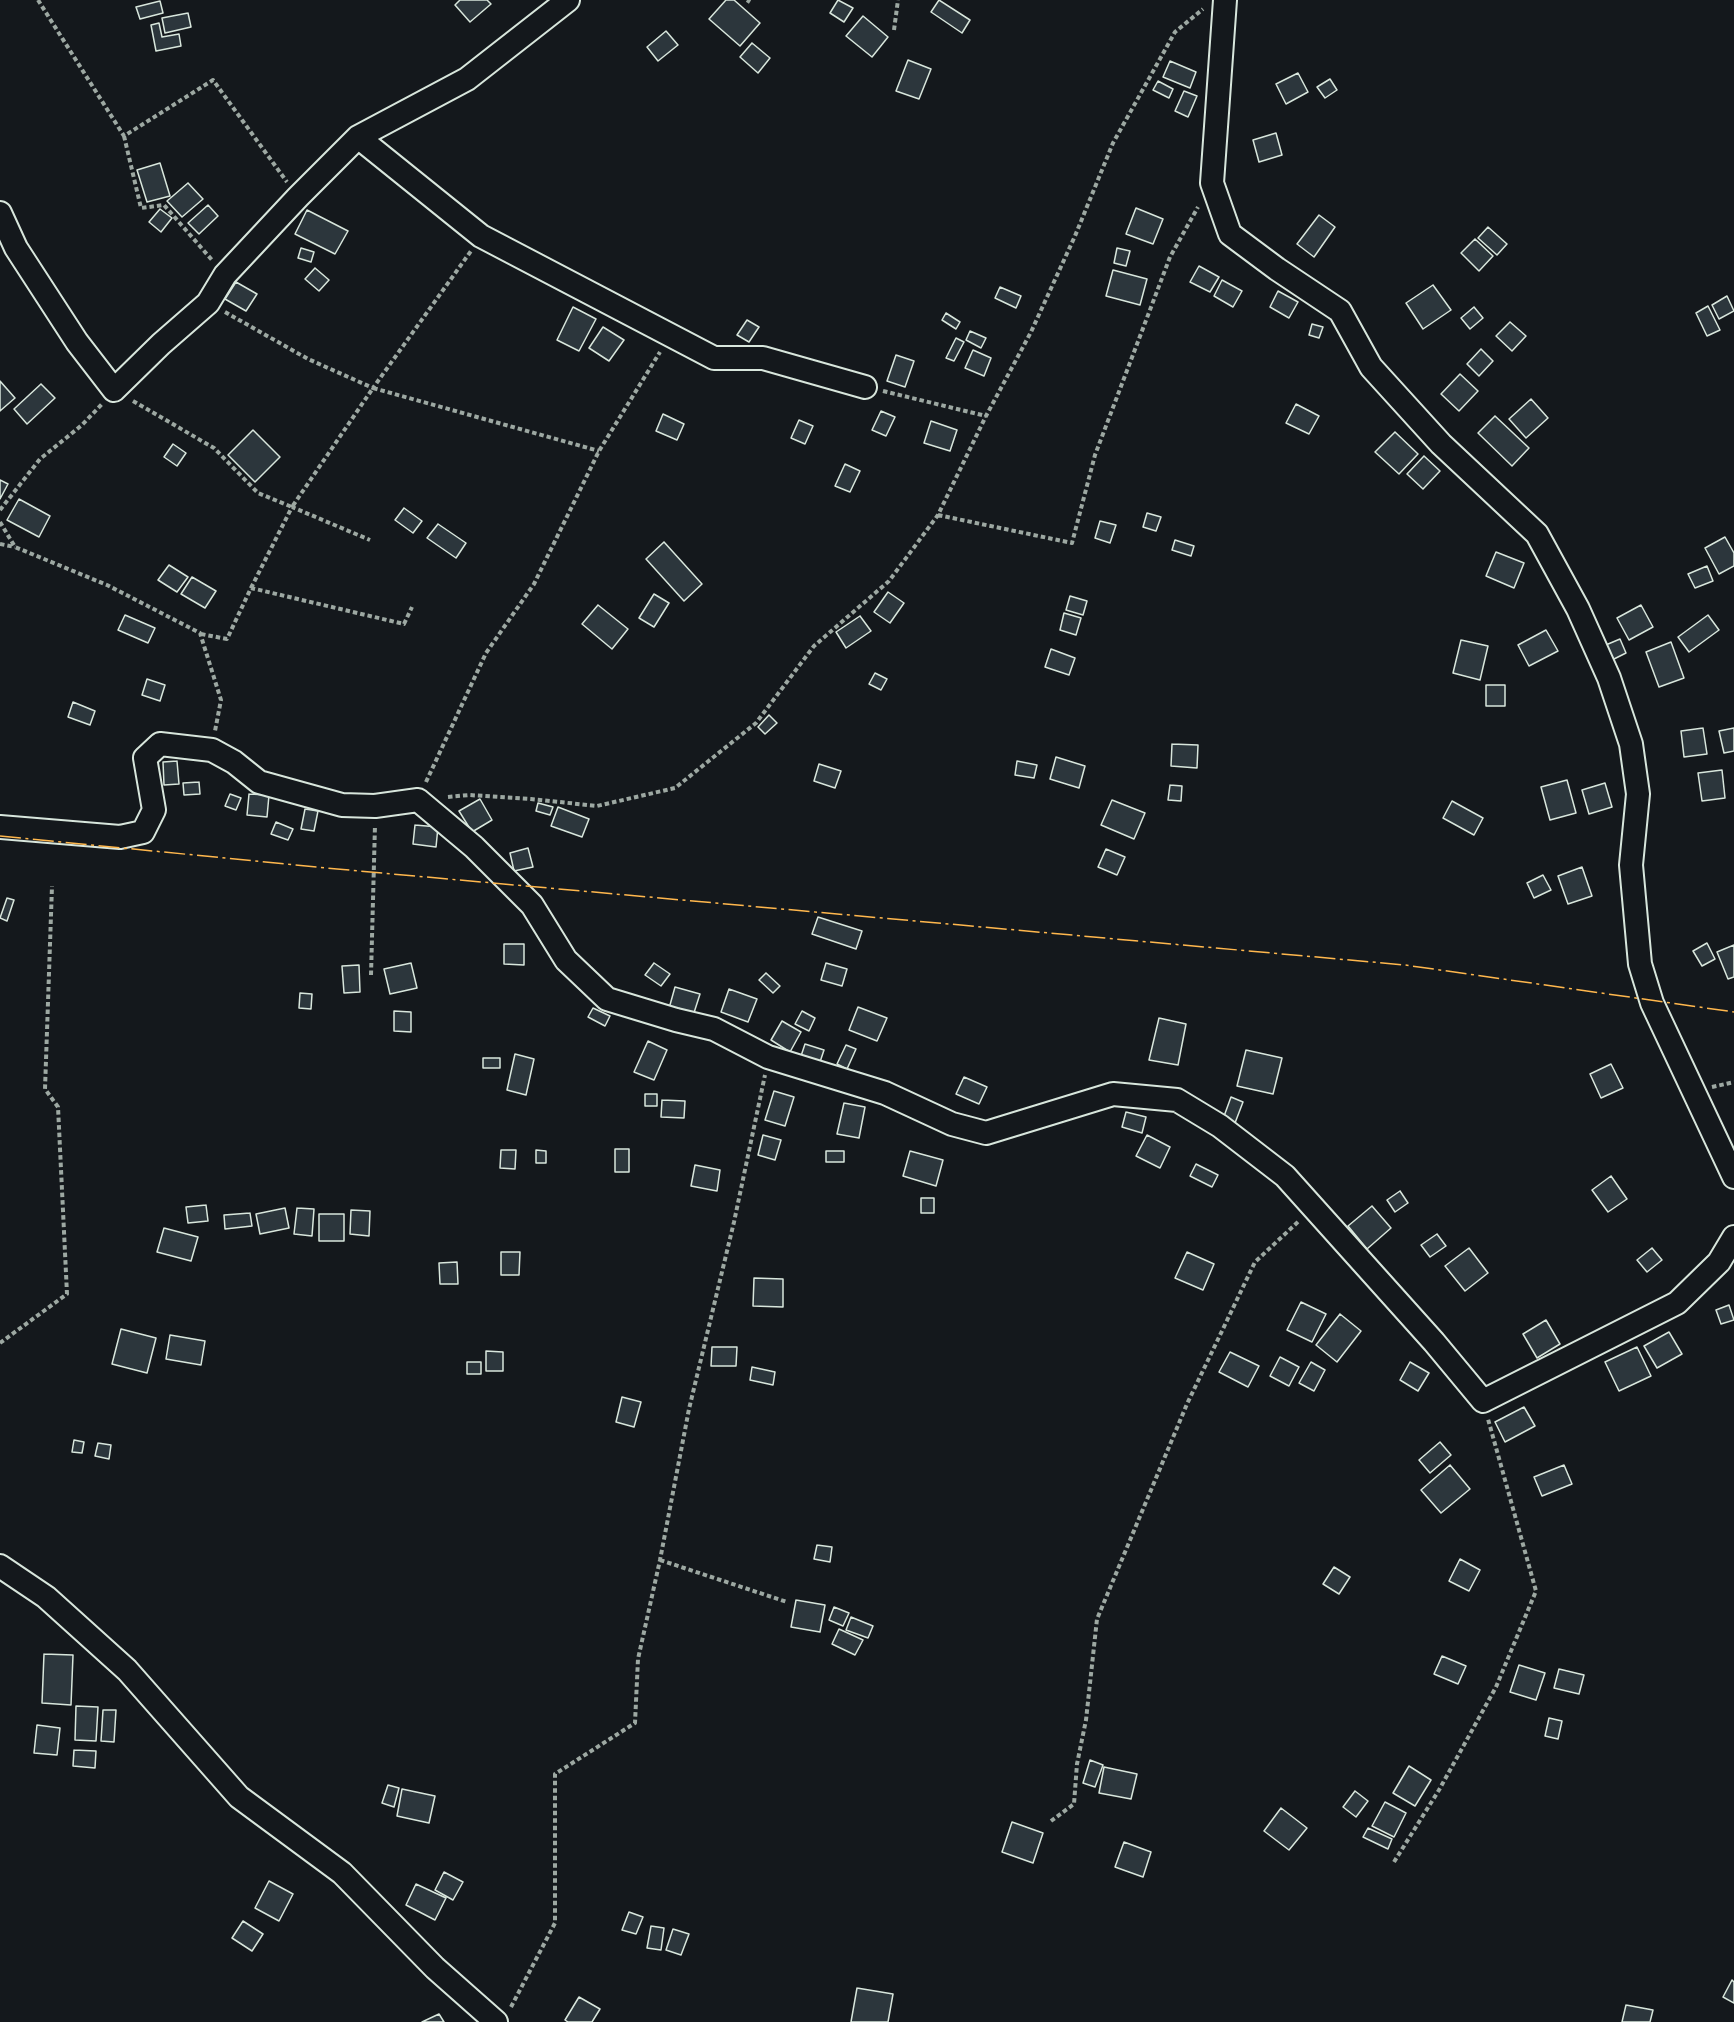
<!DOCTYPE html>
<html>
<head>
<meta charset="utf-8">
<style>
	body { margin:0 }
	canvas { display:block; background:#14181c }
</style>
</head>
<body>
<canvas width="1734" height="2022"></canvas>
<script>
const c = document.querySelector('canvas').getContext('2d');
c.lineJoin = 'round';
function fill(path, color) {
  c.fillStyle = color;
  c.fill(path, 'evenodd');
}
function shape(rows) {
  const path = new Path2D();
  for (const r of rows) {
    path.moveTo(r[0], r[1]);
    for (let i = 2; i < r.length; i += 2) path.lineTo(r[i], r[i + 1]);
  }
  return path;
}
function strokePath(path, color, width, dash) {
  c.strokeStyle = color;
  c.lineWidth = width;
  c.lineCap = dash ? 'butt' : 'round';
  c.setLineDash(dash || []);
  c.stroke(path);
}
const building = shape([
	[460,0,487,0,491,4,470,22,455,5,460,0],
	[726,0,734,0,760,23,740,46,709,19,726,0],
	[838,0,853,8,844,22,830,13,838,0],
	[939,0,970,20,962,33,931,12,939,0],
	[160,1,163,13,140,19,136,7,160,1],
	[188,13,191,27,165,33,162,18,188,13],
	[863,16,888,37,872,57,846,36,863,16],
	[159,23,162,37,179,34,181,46,156,51,151,25,159,23],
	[666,31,678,45,658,61,647,47,666,31],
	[752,43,770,58,758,73,740,57,752,43],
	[908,60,931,69,919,99,896,91,908,60],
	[1170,61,1196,72,1190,88,1163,77,1170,61],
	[1298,73,1308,92,1286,104,1276,84,1298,73],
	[1330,79,1337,90,1325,98,1317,87,1330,79],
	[1158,81,1173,89,1169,98,1153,90,1158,81],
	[1184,91,1197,96,1188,117,1175,111,1184,91],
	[1276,133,1282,155,1259,162,1253,140,1276,133],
	[160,163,170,196,147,202,137,170,160,163],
	[188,183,203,199,182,217,167,201,188,183],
	[208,205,218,216,199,234,188,223,208,205],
	[1136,208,1163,219,1153,244,1126,234,1136,208],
	[160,209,172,218,161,232,149,222,160,209],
	[307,210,348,231,335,254,295,234,307,210],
	[1319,215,1335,227,1314,257,1297,244,1319,215],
	[1488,227,1507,244,1497,255,1478,238,1488,227],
	[1475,239,1493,256,1479,271,1461,253,1475,239],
	[301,248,314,252,311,262,298,258,301,248],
	[1117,248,1130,251,1126,266,1114,263,1117,248],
	[1199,266,1219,277,1210,292,1190,282,1199,266],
	[315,268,329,280,319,291,305,279,315,268],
	[1113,270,1147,279,1140,305,1106,296,1113,270],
	[1222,280,1242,291,1233,307,1214,296,1222,280],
	[236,282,257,294,246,311,225,299,236,282],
	[1433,285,1451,310,1423,329,1406,303,1433,285],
	[1000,287,1021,296,1016,308,995,298,1000,287],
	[1278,291,1298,302,1289,318,1270,307,1278,291],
	[1727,296,1734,311,1719,319,1712,305,1727,296],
	[1708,306,1720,330,1707,336,1696,313,1708,306],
	[573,307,596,319,579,351,557,340,573,307],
	[1474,307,1483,318,1470,329,1461,318,1474,307],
	[946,313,960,322,956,329,942,320,946,313],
	[747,320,759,327,749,342,737,335,747,320],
	[1510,322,1526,336,1512,351,1496,336,1510,322],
	[1312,324,1323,327,1319,338,1309,335,1312,324],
	[603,327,624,340,609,361,589,348,603,327],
	[970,331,986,338,981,348,966,340,970,331],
	[956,338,964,342,954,361,946,358,956,338],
	[1481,349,1493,361,1479,376,1467,364,1481,349],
	[973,350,991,358,984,376,965,368,973,350],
	[896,355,914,361,905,387,887,381,896,355],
	[1460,374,1478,391,1459,411,1441,394,1460,374],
	[0,381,15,398,0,411,0,381],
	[41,384,55,398,27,424,14,409,41,384],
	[1531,399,1548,418,1526,438,1509,419,1531,399],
	[1296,404,1319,416,1309,434,1286,423,1296,404],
	[881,411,895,417,886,436,872,430,881,411],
	[663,414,684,424,677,440,656,431,663,414],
	[1495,416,1529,448,1512,466,1478,433,1495,416],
	[799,420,813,426,805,444,791,438,799,420],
	[931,421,957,430,950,451,924,443,931,421],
	[253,430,280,457,255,482,228,455,253,430],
	[1395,432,1418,454,1399,474,1375,452,1395,432],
	[173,444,186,453,177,466,164,457,173,444],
	[1424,456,1440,471,1423,489,1407,474,1424,456],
	[845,464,860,471,850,492,835,486,845,464],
	[0,480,8,484,0,499,0,480],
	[19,499,50,516,39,537,7,520,19,499],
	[404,508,422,521,413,533,395,520,404,508],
	[1147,513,1161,517,1156,531,1143,527,1147,513],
	[1100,521,1116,525,1110,543,1095,538,1100,521],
	[438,524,466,543,456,558,427,538,438,524],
	[1725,537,1734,553,1734,566,1719,574,1705,548,1725,537],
	[1175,540,1194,546,1191,556,1172,550,1175,540],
	[664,542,702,584,684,601,646,559,664,542],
	[1496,552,1524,563,1514,588,1486,576,1496,552],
	[169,565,188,577,177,592,158,580,169,565],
	[1707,566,1713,581,1695,588,1688,574,1707,566],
	[192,577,216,591,205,608,181,594,192,577],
	[888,592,904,603,890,623,874,612,888,592],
	[654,594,669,603,654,627,639,618,654,594],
	[1070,596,1087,601,1083,615,1066,610,1070,596],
	[598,605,628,629,612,649,582,624,598,605],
	[1641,605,1653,627,1629,640,1617,618,1641,605],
	[1064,613,1081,618,1076,635,1060,630,1064,613],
	[125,615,155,628,148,643,118,630,125,615],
	[1708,615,1719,630,1689,652,1678,637,1708,615],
	[860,616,871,631,846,648,836,632,860,616],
	[1546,630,1558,651,1529,666,1518,645,1546,630],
	[1620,639,1626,653,1608,662,1601,647,1620,639],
	[1461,640,1488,646,1480,680,1453,673,1461,640],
	[1671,642,1684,678,1659,687,1646,652,1671,642],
	[1051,649,1075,658,1069,675,1045,667,1051,649],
	[875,673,887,679,881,690,869,684,875,673],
	[147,679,165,685,160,701,142,695,147,679],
	[1486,685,1505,685,1505,706,1486,706,1486,685],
	[73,702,95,711,90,725,68,717,73,702],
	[769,715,777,723,765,734,758,727,769,715],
	[1703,728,1707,754,1684,757,1681,731,1703,728],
	[1734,728,1734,751,1724,753,1719,731,1734,728],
	[1172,744,1198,745,1197,768,1171,766,1172,744],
	[1056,757,1085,766,1079,788,1050,779,1056,757],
	[177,761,179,784,164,785,163,762,177,761],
	[1017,761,1037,765,1034,778,1015,775,1017,761],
	[819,764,841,771,835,788,814,781,819,764],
	[1722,770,1725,798,1702,801,1698,773,1722,770],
	[1567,780,1576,813,1550,820,1541,787,1567,780],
	[199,782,200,794,184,795,183,783,199,782],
	[1605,783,1612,807,1589,814,1582,790,1605,783],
	[1170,785,1182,786,1181,801,1168,800,1170,785],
	[230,794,241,798,236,810,225,806,230,794],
	[249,794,269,795,267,817,247,815,249,794],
	[480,799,492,820,472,832,459,811,480,799],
	[1112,800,1145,813,1134,839,1101,825,1112,800],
	[1452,801,1483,818,1474,835,1443,818,1452,801],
	[538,803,553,807,550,815,536,811,538,803],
	[558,807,589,819,582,837,551,826,558,807],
	[305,809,318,811,314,831,301,829,305,809],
	[276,822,293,829,288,840,271,834,276,822],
	[415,825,438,827,436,847,413,844,415,825],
	[528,848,533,867,514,871,510,853,528,848],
	[1106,849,1125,857,1117,875,1098,867,1106,849],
	[1582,867,1592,896,1568,904,1558,876,1582,867],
	[1543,875,1551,890,1534,898,1527,883,1543,875],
	[7,898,14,900,7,921,0,918,7,898],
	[818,917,862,931,856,949,812,934,818,917],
	[1707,943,1715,959,1702,966,1693,951,1707,943],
	[504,944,524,944,524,965,504,964,504,944],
	[1734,945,1734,977,1728,979,1717,952,1734,945],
	[411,963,417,988,390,994,384,969,411,963],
	[654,963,670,974,661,986,645,975,654,963],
	[826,963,847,969,842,986,821,980,826,963],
	[359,965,360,992,344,993,342,966,359,965],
	[766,973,780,986,773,993,759,980,766,973],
	[675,987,700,994,692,1019,668,1012,675,987],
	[729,989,757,999,748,1022,721,1012,729,989],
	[300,993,312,994,311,1009,299,1008,300,993],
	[858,1007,887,1018,877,1041,849,1030,858,1007],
	[593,1008,610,1016,605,1026,588,1017,593,1008],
	[394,1011,411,1012,411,1032,394,1031,394,1011],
	[802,1011,815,1018,809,1031,795,1024,802,1011],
	[1159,1018,1186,1024,1178,1065,1149,1060,1159,1018],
	[782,1021,801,1032,790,1052,771,1040,782,1021],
	[648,1041,667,1050,654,1080,634,1072,648,1041],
	[805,1044,824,1050,818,1068,799,1062,805,1044],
	[846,1045,856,1049,847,1069,837,1064,846,1045],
	[1246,1050,1282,1058,1273,1094,1237,1086,1246,1050],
	[515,1054,534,1059,526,1095,507,1090,515,1054],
	[483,1058,500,1058,500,1068,483,1068,483,1058],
	[1611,1064,1623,1088,1601,1098,1590,1074,1611,1064],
	[964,1077,987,1087,979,1104,956,1094,964,1077],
	[774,1091,794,1097,785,1126,765,1120,774,1091],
	[645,1094,657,1094,657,1106,645,1106,645,1094],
	[1231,1097,1243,1102,1235,1123,1223,1119,1231,1097],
	[662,1100,685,1101,684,1118,661,1117,662,1100],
	[844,1103,865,1107,859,1138,837,1134,844,1103],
	[1126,1112,1146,1117,1142,1133,1122,1127,1126,1112],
	[763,1135,781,1140,775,1160,758,1155,763,1135],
	[1147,1135,1170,1147,1160,1168,1136,1156,1147,1135],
	[615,1149,629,1149,629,1172,615,1172,615,1149],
	[501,1150,516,1150,515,1169,500,1168,501,1150],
	[536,1150,546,1151,546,1163,536,1163,536,1150],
	[826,1151,844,1151,844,1162,826,1162,826,1151],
	[910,1151,943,1160,936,1186,903,1176,910,1151],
	[1196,1164,1218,1175,1212,1187,1190,1176,1196,1164],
	[695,1165,720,1170,717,1191,691,1186,695,1165],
	[1611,1176,1627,1199,1608,1212,1592,1190,1611,1176],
	[1400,1191,1408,1203,1395,1212,1387,1200,1400,1191],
	[921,1198,934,1198,934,1213,921,1213,921,1198],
	[206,1205,208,1221,188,1223,186,1207,206,1205],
	[1372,1206,1391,1228,1367,1249,1348,1226,1372,1206],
	[285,1208,289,1228,260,1234,256,1214,285,1208],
	[297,1208,314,1209,312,1236,294,1234,297,1208],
	[351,1210,370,1211,369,1236,350,1234,351,1210],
	[250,1213,252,1226,225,1229,224,1215,250,1213],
	[319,1214,344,1214,344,1241,319,1241,319,1214],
	[164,1228,198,1237,191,1261,157,1252,164,1228],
	[1437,1234,1446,1246,1430,1257,1421,1245,1437,1234],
	[1469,1248,1488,1273,1465,1291,1445,1266,1469,1248],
	[1652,1248,1662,1260,1647,1272,1637,1260,1652,1248],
	[501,1252,520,1252,519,1275,501,1275,501,1252],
	[1187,1252,1214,1264,1203,1290,1175,1278,1187,1252],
	[457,1262,458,1284,440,1284,439,1263,457,1262],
	[754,1278,783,1279,783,1307,753,1306,754,1278],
	[1301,1302,1326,1314,1312,1342,1287,1330,1301,1302],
	[1729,1305,1734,1320,1721,1324,1716,1310,1729,1305],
	[1340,1314,1361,1331,1337,1362,1316,1345,1340,1314],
	[1546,1320,1560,1344,1537,1358,1523,1334,1546,1320],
	[121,1329,156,1338,147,1373,112,1364,121,1329],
	[1669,1332,1682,1354,1657,1368,1644,1346,1669,1332],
	[170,1335,205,1341,201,1365,166,1359,170,1335],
	[712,1347,737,1347,736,1366,711,1366,712,1347],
	[1637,1347,1651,1376,1619,1391,1605,1362,1637,1347],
	[486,1351,503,1352,503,1371,486,1371,486,1351],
	[1230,1352,1259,1366,1248,1387,1219,1372,1230,1352],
	[1280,1357,1299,1367,1289,1386,1270,1376,1280,1357],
	[467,1362,481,1362,481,1374,467,1374,467,1362],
	[1311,1362,1325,1370,1314,1391,1299,1383,1311,1362],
	[1410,1362,1429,1373,1418,1391,1400,1380,1410,1362],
	[752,1367,775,1372,773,1385,750,1380,752,1367],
	[622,1397,641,1402,634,1427,616,1422,622,1397],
	[1524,1407,1535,1426,1505,1442,1495,1422,1524,1407],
	[74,1440,84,1442,82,1453,72,1452,74,1440],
	[1440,1442,1451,1455,1430,1473,1419,1460,1440,1442],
	[98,1443,111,1445,109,1459,95,1456,98,1443],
	[1450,1465,1470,1489,1441,1513,1421,1490,1450,1465],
	[1564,1465,1572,1484,1542,1496,1534,1477,1564,1465],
	[817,1545,832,1547,830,1562,814,1559,817,1545],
	[1460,1559,1480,1570,1469,1591,1449,1581,1460,1559],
	[1334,1567,1350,1577,1339,1594,1323,1584,1334,1567],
	[796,1600,825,1605,820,1632,791,1627,796,1600],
	[834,1607,849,1613,843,1626,829,1620,834,1607],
	[851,1617,873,1626,868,1638,846,1630,851,1617],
	[839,1629,863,1640,855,1655,832,1644,839,1629],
	[44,1654,73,1655,71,1705,42,1703,44,1654],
	[1442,1656,1466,1666,1458,1684,1434,1674,1442,1656],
	[1519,1665,1545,1673,1536,1700,1510,1692,1519,1665],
	[1559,1669,1584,1675,1579,1694,1554,1688,1559,1669],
	[76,1706,98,1707,96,1741,75,1740,76,1706],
	[103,1710,116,1710,114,1742,101,1741,103,1710],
	[1549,1718,1562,1721,1558,1739,1545,1736,1549,1718],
	[37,1725,60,1728,57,1755,34,1753,37,1725],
	[74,1750,96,1751,95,1768,73,1766,74,1750],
	[1090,1760,1103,1765,1095,1787,1083,1783,1090,1760],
	[1409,1766,1431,1780,1415,1806,1393,1793,1409,1766],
	[1104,1767,1137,1774,1131,1799,1099,1793,1104,1767],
	[388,1785,399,1788,394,1807,382,1803,388,1785],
	[402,1789,435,1796,429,1823,397,1816,402,1789],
	[1355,1791,1368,1801,1356,1817,1343,1807,1355,1791],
	[1385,1802,1406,1813,1394,1837,1372,1826,1385,1802],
	[1281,1808,1307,1828,1289,1850,1264,1831,1281,1808],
	[1012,1822,1043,1833,1033,1863,1002,1852,1012,1822],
	[1368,1828,1392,1839,1388,1849,1363,1837,1368,1828],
	[1124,1842,1151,1852,1143,1877,1115,1867,1124,1842],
	[444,1872,463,1882,453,1900,435,1890,444,1872],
	[269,1881,293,1894,279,1921,255,1908,269,1881],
	[416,1884,446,1898,435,1920,406,1905,416,1884],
	[629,1912,643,1917,636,1934,622,1930,629,1912],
	[243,1921,263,1934,252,1951,232,1938,243,1921],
	[651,1926,664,1928,661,1950,647,1948,651,1926],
	[673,1929,689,1934,681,1955,666,1950,673,1929],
	[1732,1980,1734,1982,1734,2003,1723,1997,1732,1980],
	[857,1988,893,1994,888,2022,851,2022,857,1988],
	[579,1997,600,2009,592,2022,568,2022,565,2020,579,1997],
	[1626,2005,1653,2010,1650,2022,1622,2022,1626,2005],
	[439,2014,444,2022,422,2022,439,2014]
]);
fill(building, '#2c363c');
strokePath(building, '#d8e6dc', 1.5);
const minor = shape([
	[1225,0,1212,183,1230,234,1277,269,1340,311,1371,367,1441,444,1537,534,1578,609,1609,678,1631,744,1638,794,1631,865,1640,964,1652,1003,1734,1177],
	[358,137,481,236,714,358,763,358,865,387],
	[0,213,16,248,77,342,114,390,161,344,208,303,225,275,298,197,358,137,467,79,568,0],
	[0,827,120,837,143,832,154,810,145,758,160,744,212,750,234,762,259,782,342,805,375,806,418,800,474,847,532,905,566,960,607,999,676,1020,714,1029,768,1057,885,1093,952,1124,986,1133,1113,1094,1177,1100,1220,1126,1285,1176,1434,1342,1483,1401,1677,1303,1719,1262,1734,1237],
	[0,1566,46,1597,127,1670,239,1797,342,1873,435,1968,496,2022]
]);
strokePath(minor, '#d8e6dc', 26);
strokePath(shape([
	[38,0,124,136,213,80,287,182],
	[747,0,750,2],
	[894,30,898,0],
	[124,136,141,208,164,205,212,260],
	[225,312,308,359,373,388,471,251],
	[883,391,986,416],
	[133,401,214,448,258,493,292,507,373,388,599,451],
	[0,510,40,459,82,425,102,404],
	[938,515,1072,543,1095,455,1170,257,1198,207],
	[0,522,15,547,107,585,200,633,221,700,215,731],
	[0,544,15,547],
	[251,588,292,507,370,540],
	[201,634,227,639,251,588,404,624,412,607],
	[426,782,486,653,534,584,599,451,660,352],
	[448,797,469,795,531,799,597,806,675,788,756,723,814,646,889,581,938,515,986,416,1031,332,1075,236,1113,143,1175,32,1203,9],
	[371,975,375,825],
	[1712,1087,1734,1082],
	[0,1343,67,1294,58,1107,45,1089,52,886],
	[660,1560,787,1602],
	[1051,1821,1074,1804,1077,1764,1086,1720,1097,1619,1187,1404,1255,1262,1300,1220],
	[1394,1862,1439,1790,1496,1687,1536,1591,1488,1419],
	[511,2007,555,1923,555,1774,635,1723,638,1659,660,1560,689,1409,734,1222,765,1075]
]), '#9da8a2', 4, [4.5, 3]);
strokePath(minor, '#14181c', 22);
strokePath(shape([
	[0,836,337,869,1405,965,1734,1012]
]), '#ffb74d', 1.5, [21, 4.5, 3, 4.5]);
</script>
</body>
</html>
